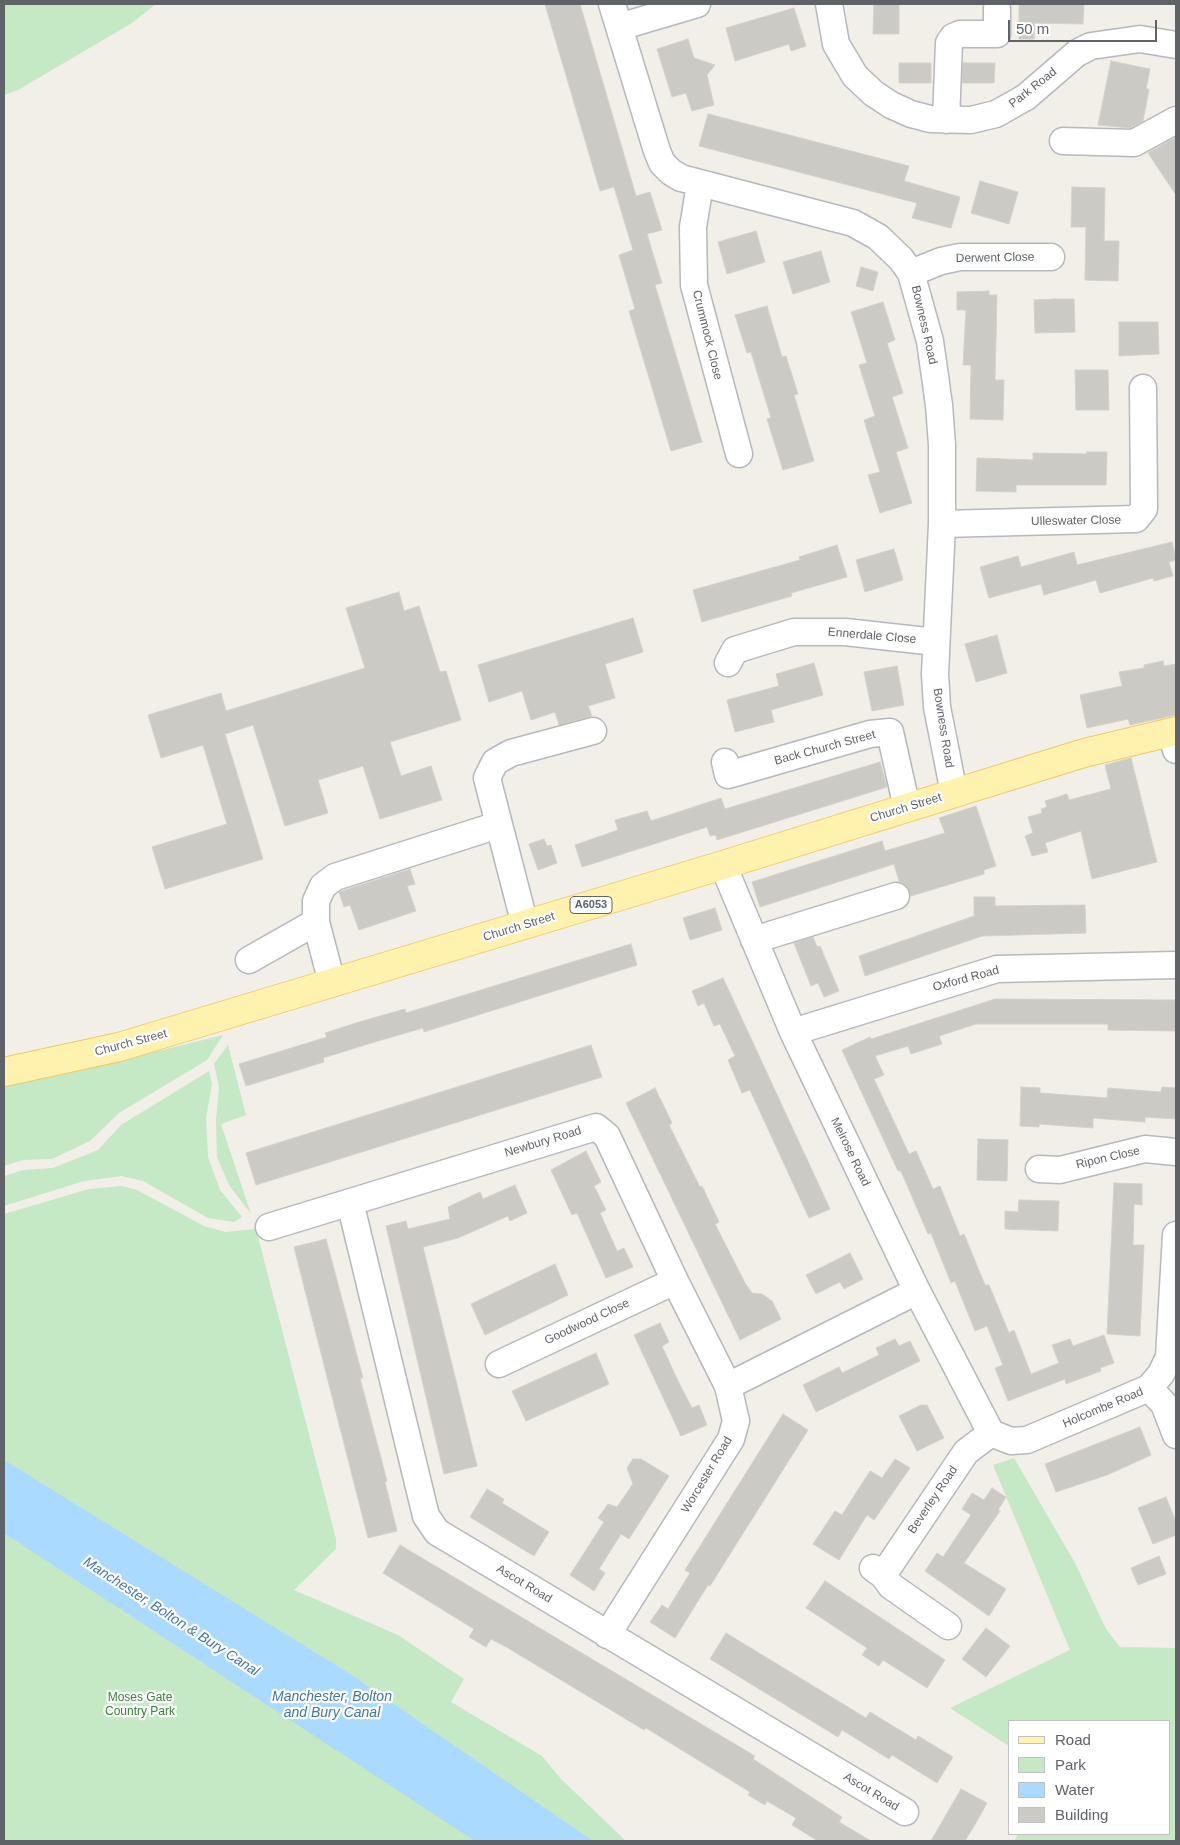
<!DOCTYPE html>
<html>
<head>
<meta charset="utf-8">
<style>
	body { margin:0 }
	#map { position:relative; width:1180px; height:1845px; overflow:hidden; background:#f1efe8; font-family:Helvetica,sans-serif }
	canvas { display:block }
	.frame { position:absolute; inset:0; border:5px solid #5f6368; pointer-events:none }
	.legend { position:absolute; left:1008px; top:1720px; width:162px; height:115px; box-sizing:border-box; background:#fff; border:1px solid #bfc1c3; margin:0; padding:6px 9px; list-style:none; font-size:15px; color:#5f6368 }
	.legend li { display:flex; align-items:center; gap:10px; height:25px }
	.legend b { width:25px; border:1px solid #bfc1c3 }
	.scale { position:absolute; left:1008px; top:20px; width:149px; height:22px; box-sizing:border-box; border:2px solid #5f6368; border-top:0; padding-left:6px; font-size:15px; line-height:18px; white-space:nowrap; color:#5f6368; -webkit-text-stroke:4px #fff; paint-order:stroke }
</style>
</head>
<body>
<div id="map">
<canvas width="1180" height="1845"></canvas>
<div class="frame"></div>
<ul class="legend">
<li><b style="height:6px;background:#fff2af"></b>Road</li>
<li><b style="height:14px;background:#c5e8c5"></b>Park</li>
<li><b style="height:14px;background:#aadaff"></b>Water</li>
<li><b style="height:14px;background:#cccac5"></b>Building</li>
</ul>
<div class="scale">50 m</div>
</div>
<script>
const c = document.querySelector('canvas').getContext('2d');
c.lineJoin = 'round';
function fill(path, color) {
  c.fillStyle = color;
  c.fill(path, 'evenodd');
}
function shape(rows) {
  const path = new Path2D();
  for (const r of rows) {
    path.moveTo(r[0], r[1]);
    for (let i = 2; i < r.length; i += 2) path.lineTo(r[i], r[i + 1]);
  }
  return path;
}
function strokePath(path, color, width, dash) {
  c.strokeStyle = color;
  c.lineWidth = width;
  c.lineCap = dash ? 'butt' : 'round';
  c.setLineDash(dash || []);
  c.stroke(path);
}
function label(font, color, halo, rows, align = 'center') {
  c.font = font + ' Helvetica,sans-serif';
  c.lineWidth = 4.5;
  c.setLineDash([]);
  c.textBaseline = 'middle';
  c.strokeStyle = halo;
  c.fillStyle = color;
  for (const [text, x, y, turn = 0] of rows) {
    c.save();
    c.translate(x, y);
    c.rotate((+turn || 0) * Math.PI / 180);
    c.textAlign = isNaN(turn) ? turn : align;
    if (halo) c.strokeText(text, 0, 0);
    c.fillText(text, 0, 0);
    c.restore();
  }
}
fill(shape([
	[4,4,156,4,132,23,18,90,4,95],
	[223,1035,207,1060,119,1113,90,1141,52,1159,23,1160,4,1166,4,1081,102,1065],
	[228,1045,246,1115,221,1124,251,1214,229,1185,217,1157,216,1121,219,1087,214,1064],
	[209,1071,212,1084,206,1118,208,1157,220,1190,242,1217,234,1222,208,1218,143,1181,122,1176,84,1181,4,1206,4,1176,24,1170,53,1168,98,1150,121,1125],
	[122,1186,137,1190,204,1226,225,1232,256,1229,336,1539,336,1549,294,1590,398,1635,464,1679,451,1702,542,1756,561,1779,626,1841,4,1841,4,1214,89,1189],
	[1014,1458,1075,1563,1106,1629,1120,1647,1176,1648,1176,1841,1014,1841,1018,1834,1169,1834,1169,1721,1009,1721,1009,1746,950,1708,1070,1650,993,1465]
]), '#c5e8c5');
fill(shape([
	[4,1460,350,1674,593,1841,475,1841,4,1533]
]), '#aadaff');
const building = shape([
	[545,4,580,4,636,196,650,192,662,230,647,234,662,283,655,285,702,442,671,451,629,311,635,309,619,255,633,250,614,187,600,191,545,4],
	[874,4,899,4,899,34,873,34,874,4],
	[1019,4,1084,4,1083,24,1035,23,1034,39,1019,39,1019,4],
	[794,8,806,46,791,51,789,44,735,61,726,28,794,8],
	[688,39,694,58,715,65,707,75,714,105,692,111,686,93,672,97,657,49,688,39],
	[1111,61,1150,69,1146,89,1149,89,1143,121,1130,128,1098,125,1111,61],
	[899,63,931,63,931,83,899,83,899,63],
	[963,63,995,63,994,83,962,83,963,63],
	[708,114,909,166,904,181,960,197,951,228,912,218,917,203,699,146,708,114],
	[1174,138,1176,141,1176,195,1148,153,1174,138],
	[980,181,1018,192,1009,224,971,213,980,181],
	[1072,187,1105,188,1104,241,1119,241,1118,281,1085,280,1086,227,1071,227,1072,187],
	[756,231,765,262,727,274,718,242,756,231],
	[821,251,830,282,793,294,783,262,821,251],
	[861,267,878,272,873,291,856,286,861,267],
	[989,291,989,295,997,295,995,380,1004,380,1003,420,970,419,971,365,963,365,966,310,957,310,957,292,989,291],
	[1054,299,1074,299,1075,332,1035,333,1034,300,1054,299],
	[883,302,895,340,887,343,903,393,892,397,908,448,896,452,912,503,880,513,868,475,880,472,864,420,875,416,859,365,867,363,851,312,883,302],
	[767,306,782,357,786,356,798,394,794,395,814,461,783,470,767,419,771,418,751,352,747,353,735,315,767,306],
	[1119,322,1158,322,1159,354,1119,356,1119,322],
	[1075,370,1108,370,1109,410,1076,410,1075,370],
	[1087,452,1107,452,1106,485,1016,485,1016,492,976,491,977,458,1033,460,1033,453,1087,454,1087,452],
	[1172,542,1176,560,1169,562,1173,576,1154,581,1153,578,1100,593,1096,580,1044,595,1041,584,989,598,980,567,1018,556,1021,567,1074,552,1077,565,1172,542],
	[837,545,847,577,791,593,792,596,702,622,693,590,800,560,799,557,837,545],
	[894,549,903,580,865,592,856,560,894,549],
	[399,592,404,611,419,606,440,672,446,671,461,720,390,742,401,776,431,766,442,800,380,819,363,766,318,780,328,813,285,826,253,725,225,734,263,859,165,889,152,847,227,824,203,745,161,758,148,715,221,693,226,711,365,668,346,608,399,592],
	[633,618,643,652,605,664,615,698,588,706,592,716,559,725,555,712,531,720,522,691,489,702,478,665,633,618],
	[997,635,1007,673,976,682,965,644,997,635],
	[1163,661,1164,666,1176,664,1176,715,1130,725,1128,719,1087,728,1080,695,1122,686,1119,672,1144,668,1144,665,1163,661],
	[814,663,823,695,771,710,774,722,735,732,727,700,779,686,776,674,814,663],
	[897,666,904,705,872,711,864,672,897,666],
	[1131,758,1157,862,1092,879,1081,831,1045,843,1048,852,1032,856,1025,836,1033,833,1028,817,1042,813,1041,809,1047,807,1045,801,1067,794,1069,800,1111,789,1105,765,1131,758],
	[880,762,887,787,717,840,716,835,710,836,707,827,582,867,575,845,618,830,615,820,647,811,651,821,721,798,725,809,880,762],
	[976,806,996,866,984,870,984,874,911,896,906,885,899,881,894,864,760,907,752,882,882,841,885,851,945,833,939,818,976,806],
	[544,839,547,846,551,845,557,863,538,870,529,844,544,839],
	[410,869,415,884,407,886,416,911,359,930,350,905,344,907,339,892,410,869],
	[974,897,995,897,995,906,1085,905,1086,933,982,936,865,976,859,956,974,916,974,897],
	[715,908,722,930,690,940,683,918,715,908],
	[813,937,817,947,820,946,839,991,824,997,818,983,811,986,794,943,813,937],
	[631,944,637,965,424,1032,423,1028,378,1041,323,1058,324,1062,246,1086,239,1064,327,1037,325,1033,359,1022,405,1009,406,1013,631,944],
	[723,978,830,1209,809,1218,750,1090,742,1093,728,1060,735,1056,720,1024,714,1026,704,1003,698,1006,692,991,723,978],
	[995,999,1176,1000,1176,1031,1108,1030,1108,1024,976,1024,939,1036,942,1044,911,1054,908,1046,875,1056,884,1075,874,1079,909,1154,916,1151,933,1189,940,1186,960,1236,964,1234,985,1285,989,1285,1009,1333,1014,1330,1031,1374,1059,1363,1052,1345,1070,1339,1073,1346,1104,1335,1114,1363,1100,1368,1101,1371,1066,1384,1065,1379,1008,1401,995,1368,1003,1365,987,1326,975,1331,955,1281,951,1283,931,1233,928,1234,904,1178,900,1170,898,1171,842,1050,870,1037,871,1039,995,999],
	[591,1045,602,1077,256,1185,246,1153,591,1045],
	[1021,1087,1040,1088,1040,1093,1107,1098,1108,1088,1161,1092,1162,1087,1176,1088,1176,1119,1145,1117,1145,1122,1093,1118,1093,1128,1039,1124,1039,1127,1020,1126,1021,1087],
	[655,1088,672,1123,669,1125,700,1187,702,1186,719,1222,715,1224,745,1283,752,1293,762,1294,772,1301,781,1319,740,1340,626,1103,655,1088],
	[978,1139,1008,1140,1007,1181,977,1180,978,1139],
	[586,1151,601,1182,594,1186,606,1210,600,1213,617,1251,624,1248,633,1267,606,1278,577,1213,572,1215,551,1170,586,1151],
	[1114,1183,1142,1184,1142,1205,1134,1204,1133,1245,1144,1245,1140,1336,1107,1334,1114,1183],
	[515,1185,527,1213,510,1221,508,1216,458,1238,423,1247,477,1466,444,1474,386,1226,406,1221,408,1229,450,1219,448,1207,480,1192,483,1199,515,1185],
	[1019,1200,1059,1201,1058,1231,1005,1229,1005,1211,1018,1212,1019,1200],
	[326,1239,363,1378,360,1378,387,1481,385,1482,397,1531,368,1538,294,1247,326,1239],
	[850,1253,863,1279,844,1289,840,1282,816,1294,806,1275,850,1253],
	[555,1264,568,1295,485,1335,471,1304,555,1264],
	[660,1323,669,1342,662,1346,679,1383,692,1408,699,1405,707,1425,681,1436,634,1335,660,1323],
	[895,1339,899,1346,910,1341,920,1361,816,1412,803,1385,839,1367,842,1373,879,1355,876,1348,895,1339],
	[596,1353,609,1384,526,1421,512,1391,596,1353],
	[921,1405,927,1405,944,1438,917,1451,899,1416,921,1405],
	[783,1414,808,1430,710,1586,708,1585,675,1638,650,1622,662,1605,668,1609,690,1573,685,1570,783,1414],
	[1140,1427,1151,1455,1107,1475,1056,1492,1045,1464,1140,1427],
	[633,1459,641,1459,669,1476,629,1539,621,1534,599,1569,605,1573,594,1591,570,1575,604,1522,598,1518,608,1504,617,1507,633,1484,627,1468,633,1459],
	[895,1459,910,1468,874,1520,867,1515,839,1560,813,1544,835,1511,842,1515,870,1471,882,1478,895,1459],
	[992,1488,1006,1497,998,1510,1000,1511,964,1563,1006,1589,989,1616,925,1571,937,1553,943,1557,971,1515,962,1509,972,1493,984,1500,992,1488],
	[487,1489,504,1499,502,1503,549,1532,534,1556,470,1517,487,1489],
	[1166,1497,1176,1522,1176,1535,1153,1544,1138,1508,1166,1497],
	[400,1545,755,1756,753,1759,842,1817,839,1822,871,1841,818,1841,792,1825,796,1818,767,1801,765,1805,748,1795,750,1792,646,1728,644,1730,508,1648,491,1639,486,1647,469,1637,474,1629,383,1573,400,1545],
	[1159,1556,1166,1574,1138,1585,1131,1568,1159,1556],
	[825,1581,945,1660,927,1688,883,1660,879,1666,862,1655,867,1648,806,1608,825,1581],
	[986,1628,1010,1646,986,1677,962,1659,986,1628],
	[726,1633,866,1718,870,1712,916,1740,918,1736,953,1757,937,1783,892,1755,889,1759,842,1730,838,1737,710,1659,726,1633],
	[961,1789,987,1803,977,1821,965,1841,931,1841,961,1789]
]);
fill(building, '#cccac5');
strokePath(building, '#d6d1c6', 1);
const minor = shape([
	[612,4,657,151,662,163,671,172,681,178,853,223,878,237,901,259,911,273,930,341,939,405,942,445,942,524,935,674,937,707,954,793],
	[829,4,836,44,855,76,873,93,891,105,911,114,930,119,971,120,996,114,1026,97,1077,53,1091,46,1140,39,1176,45],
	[619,27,697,4],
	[946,120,949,43,953,37,960,34,997,34,997,8],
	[1063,141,1134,143,1176,120],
	[700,184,693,227,694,285,739,454],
	[911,273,941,261,960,257,1051,257],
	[942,524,1136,519,1144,509,1143,388],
	[728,663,735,650,794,632,845,632,936,642],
	[1172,732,1176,750],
	[725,762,728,775,870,734,890,732,907,808],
	[723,865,793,1032,917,1291,991,1433],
	[525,925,487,778,495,762,511,753,593,731],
	[754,940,896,896],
	[249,960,316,922],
	[332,983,316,922,316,901,323,886,335,877,498,825],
	[793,1032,997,969,1176,965],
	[1039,1169,1060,1170,1145,1149,1176,1152],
	[350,1202,426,1516,437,1532,905,1812],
	[269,1227,596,1127,607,1136,675,1281,728,1386],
	[499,1364,675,1281],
	[1149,1388,1164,1404,1176,1435],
	[991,1433,1011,1441,1027,1440,1149,1388,1161,1374,1169,1357,1176,1235],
	[873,1568,883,1575,891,1586,948,1626],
	[883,1575,966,1452,991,1433],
	[607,1635,731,1439,736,1421,728,1386,917,1291]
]);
const major = shape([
	[4,1072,119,1047,723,865,1084,753,1176,731]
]);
strokePath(minor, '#b5b8bc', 29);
strokePath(major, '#f2c960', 30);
strokePath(minor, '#fff', 26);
strokePath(major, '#fff2af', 28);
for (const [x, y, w] of [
	[591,905,42]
]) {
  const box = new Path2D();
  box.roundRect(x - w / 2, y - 8.5, w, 17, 4);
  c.fillStyle = '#fff';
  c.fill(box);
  strokePath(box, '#5f6368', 1);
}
label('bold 11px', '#5f6368', null, [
	["A6053",591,905]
]);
label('12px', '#5f6368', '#fff', [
	["Park Road",1033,88,-38],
	["Derwent Close",995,258,-1],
	["Bowness Road",924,325,77],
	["Crummock Close",707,335,76],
	["Ulleswater Close",1076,521,-1],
	["Ennerdale Close",872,636,5],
	["Bowness Road",943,728,81],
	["Back Church Street",825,748,-15],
	["Church Street",906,808,-17],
	["Church Street",519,927,-17],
	["Oxford Road",966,979,-15],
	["Church Street",131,1043,-15],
	["Newbury Road",543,1142,-17],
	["Melrose Road",850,1152,64],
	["Ripon Close",1108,1158,-13],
	["Goodwood Close",587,1322,-25],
	["Holcombe Road",1103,1408,-23],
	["Worcester Road",707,1475,-59],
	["Beverley Road",933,1500,-56],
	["Ascot Road",524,1584,31],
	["Ascot Road",871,1792,31]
]);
label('12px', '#348238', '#fff', [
	["Moses Gate",140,1698],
	["Country Park",140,1712]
]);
label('italic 14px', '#4174aa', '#fff', [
	["Manchester, Bolton & Bury Canal",171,1617,33],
	["Manchester, Bolton",332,1697],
	["and Bury Canal",332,1713]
]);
</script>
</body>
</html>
